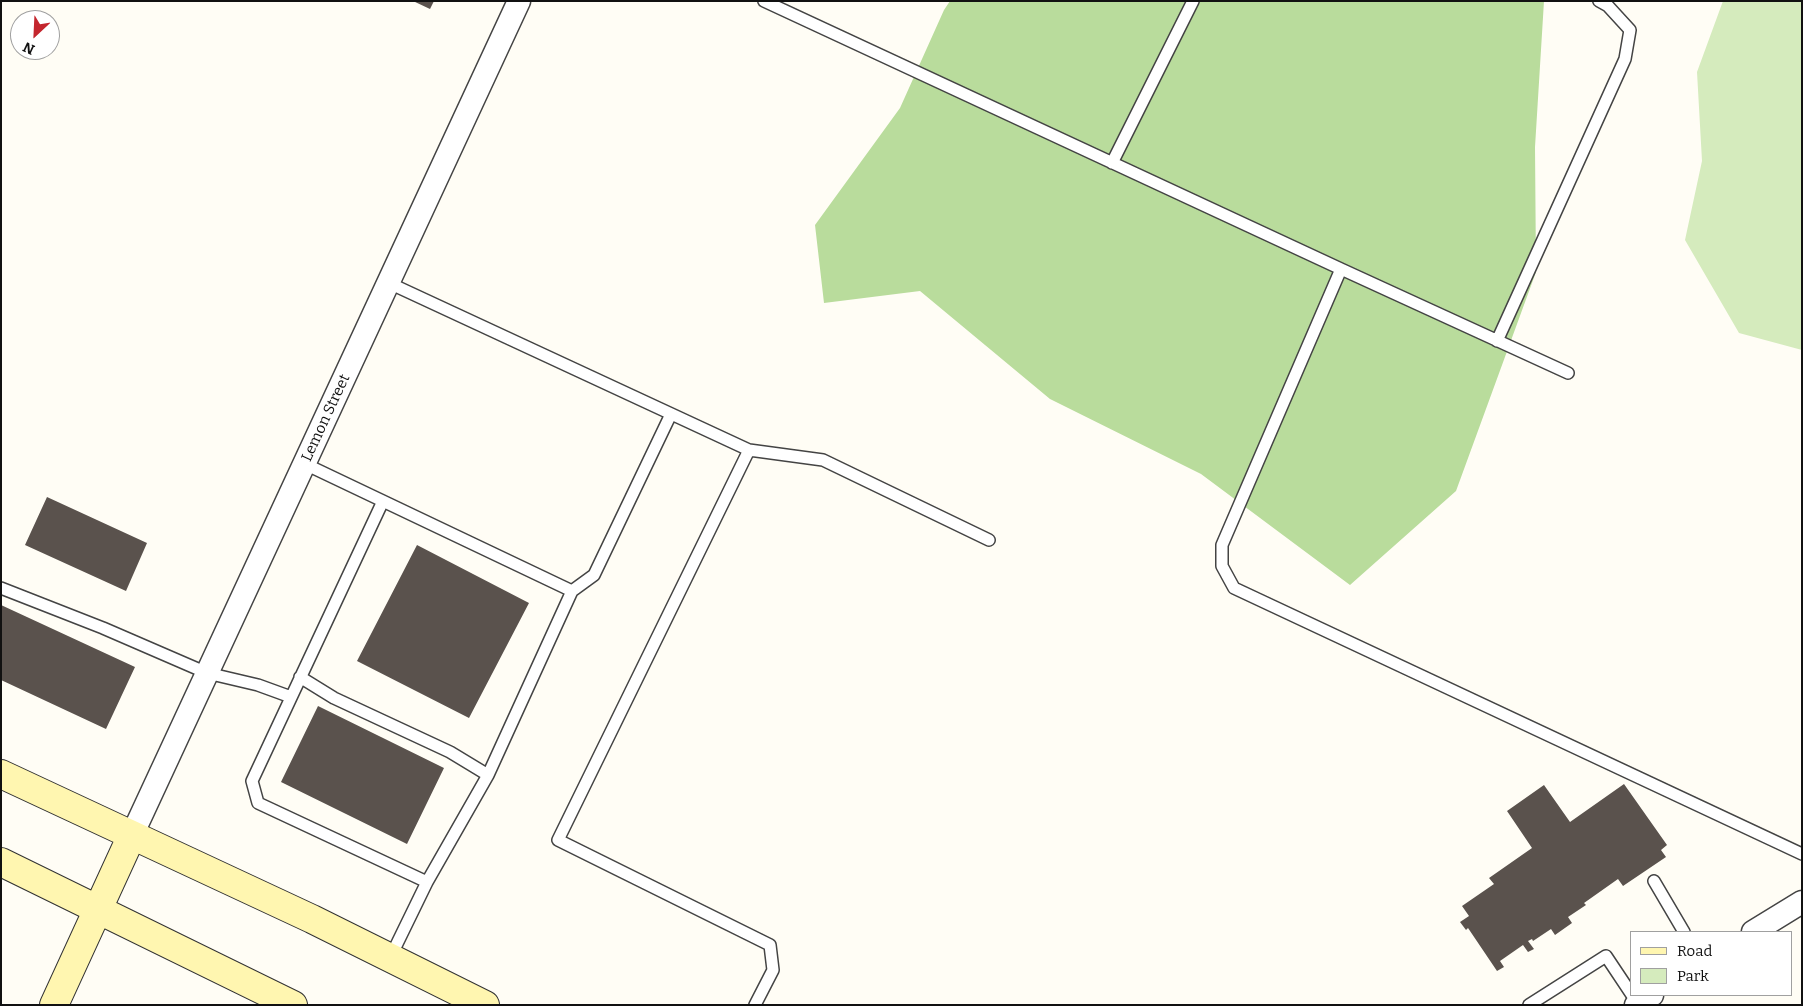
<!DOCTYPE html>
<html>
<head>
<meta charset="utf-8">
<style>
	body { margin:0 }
	#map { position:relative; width:1803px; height:1006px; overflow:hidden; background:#fffdf5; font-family:Bitter,serif }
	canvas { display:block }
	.frame { position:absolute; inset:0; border:2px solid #111; pointer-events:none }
	.legend { position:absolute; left:1630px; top:931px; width:162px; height:65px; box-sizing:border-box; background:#fff; border:1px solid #a0a0a0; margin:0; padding:6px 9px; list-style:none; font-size:15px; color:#111 }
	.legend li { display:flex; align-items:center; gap:10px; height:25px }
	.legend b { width:25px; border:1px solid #a0a0a0 }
	.north { position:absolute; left:10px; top:10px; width:50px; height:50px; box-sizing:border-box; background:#fff; border:1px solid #a0a0a0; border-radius:50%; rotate:205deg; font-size:14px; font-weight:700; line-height:20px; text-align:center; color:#111 }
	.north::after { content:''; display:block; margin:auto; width:18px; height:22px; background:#c4262e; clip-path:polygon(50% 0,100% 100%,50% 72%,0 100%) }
</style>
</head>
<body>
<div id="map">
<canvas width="1803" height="1006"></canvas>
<div class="frame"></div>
<ul class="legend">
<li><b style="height:6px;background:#fff6b0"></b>Road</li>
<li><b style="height:14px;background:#d5ebbd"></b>Park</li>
</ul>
<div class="north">N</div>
</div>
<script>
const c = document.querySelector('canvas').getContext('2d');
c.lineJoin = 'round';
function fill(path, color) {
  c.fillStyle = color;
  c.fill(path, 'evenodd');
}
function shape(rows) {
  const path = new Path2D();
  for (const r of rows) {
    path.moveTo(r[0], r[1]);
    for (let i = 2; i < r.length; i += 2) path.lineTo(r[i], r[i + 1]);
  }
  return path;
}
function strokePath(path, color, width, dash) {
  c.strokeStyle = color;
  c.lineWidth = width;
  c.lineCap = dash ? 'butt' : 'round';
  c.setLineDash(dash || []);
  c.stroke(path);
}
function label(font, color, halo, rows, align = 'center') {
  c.font = font + ' Bitter,serif';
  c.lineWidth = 5;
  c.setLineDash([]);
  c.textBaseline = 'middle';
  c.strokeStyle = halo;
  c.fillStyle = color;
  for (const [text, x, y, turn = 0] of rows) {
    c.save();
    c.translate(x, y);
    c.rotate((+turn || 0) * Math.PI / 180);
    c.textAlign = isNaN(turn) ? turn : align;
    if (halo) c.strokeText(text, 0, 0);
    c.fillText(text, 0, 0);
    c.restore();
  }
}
fill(shape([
	[1723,1,1802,1,1802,350,1739,333,1685,240,1702,161,1697,72]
]), '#d5ebbd');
fill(shape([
	[950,1,1544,1,1535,147,1536,272,1456,491,1350,585,1201,474,1050,399,920,291,824,303,815,225,900,108,944,10]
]), '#b9dc9c');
fill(shape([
	[413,1,434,1,430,9],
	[47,497,147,543,126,591,25,545],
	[417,545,529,603,469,718,357,661],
	[1,605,135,667,106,729,1,680],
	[318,706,444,768,407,844,281,782],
	[1624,784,1667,845,1661,850,1666,857,1623,886,1618,879,1584,903,1586,905,1568,917,1572,923,1555,935,1551,929,1533,941,1532,939,1528,941,1534,949,1528,952,1523,945,1500,961,1504,967,1497,971,1468,928,1466,930,1460,922,1469,916,1462,906,1494,884,1489,878,1532,848,1507,811,1544,785,1570,822]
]), '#5a524d');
const lane = shape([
	[764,1,1341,269],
	[1112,163,1193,1],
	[389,283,749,450,823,460,989,540],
	[1497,341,1625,59,1630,30,1608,6,1599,1],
	[1568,373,1341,269,1222,545,1222,566,1234,588,1802,854],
	[749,450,558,840,770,945,773,970,755,1005],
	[305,464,572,591,488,775,427,882,390,958],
	[383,501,252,781,258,803,427,882],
	[1,588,103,628,207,673,258,685,291,697],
	[572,591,594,575,671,414],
	[300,677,334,698,450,752,488,775],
	[1654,881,1684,932],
	[1529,1005,1606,956,1638,1004]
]);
const street = shape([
	[132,835,519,1],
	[1753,932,1802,902],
	[1636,1005,1652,995]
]);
const secondary = shape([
	[1,774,312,919,485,1005],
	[1,862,293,1005],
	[54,1005,132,835]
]);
strokePath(lane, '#444', 14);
strokePath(street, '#444', 25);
strokePath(secondary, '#333', 30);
strokePath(lane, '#fff', 11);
strokePath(street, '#fff', 22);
strokePath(secondary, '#fff6b0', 28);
label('15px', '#111', '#fff', [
	["Lemon Street",326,418,-65]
]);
</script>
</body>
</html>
